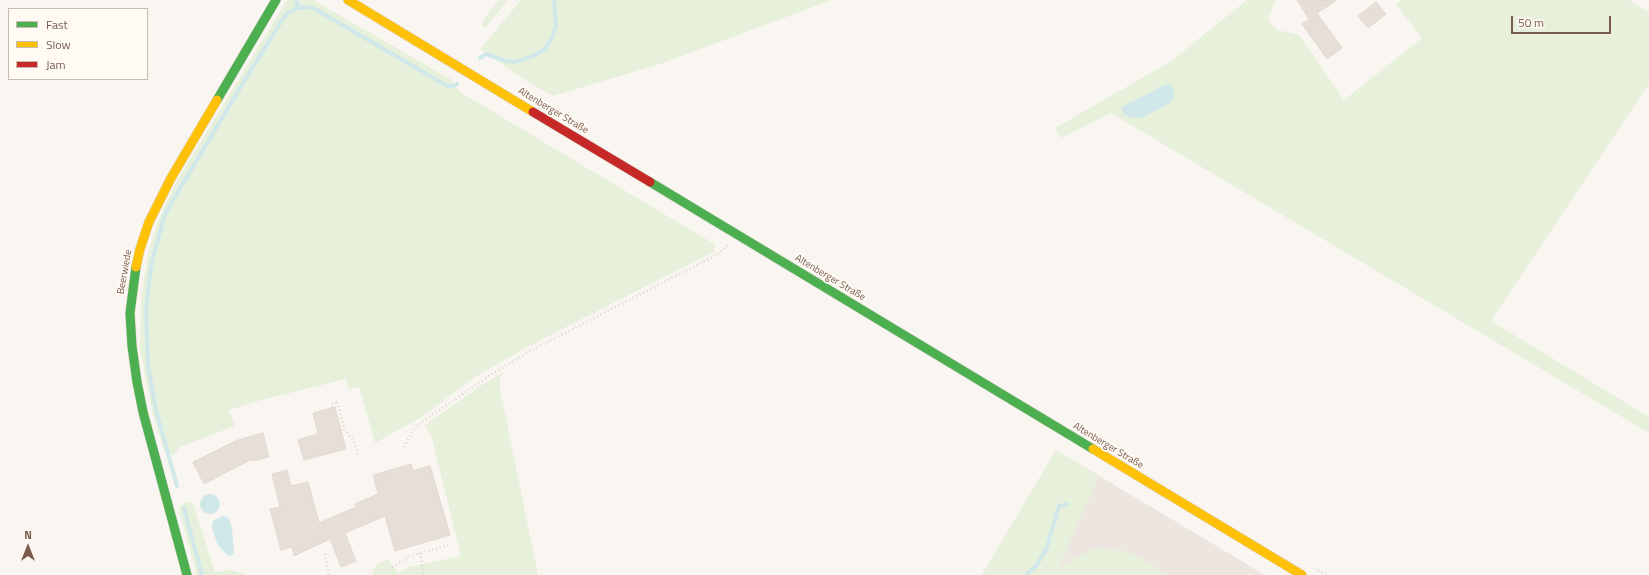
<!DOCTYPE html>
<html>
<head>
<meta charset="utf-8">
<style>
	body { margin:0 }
	#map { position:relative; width:1649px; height:575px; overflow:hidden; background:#f9f5f0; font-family:"Titillium Web",sans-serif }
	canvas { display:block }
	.legend { position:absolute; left:8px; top:8px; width:140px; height:72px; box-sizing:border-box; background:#fffaf3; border:1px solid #cabbb1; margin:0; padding:5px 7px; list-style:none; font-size:12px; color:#7a5c4d }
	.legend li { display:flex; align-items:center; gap:8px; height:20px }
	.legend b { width:20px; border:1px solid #cabbb1 }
	.north { position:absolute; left:8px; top:527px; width:40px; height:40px; -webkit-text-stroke:3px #fffaf3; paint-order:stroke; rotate:0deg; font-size:11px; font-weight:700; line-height:16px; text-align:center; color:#7a5c4d }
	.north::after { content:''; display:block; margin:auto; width:14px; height:18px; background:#7a5c4d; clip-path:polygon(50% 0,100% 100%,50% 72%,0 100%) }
	.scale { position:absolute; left:1511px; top:16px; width:100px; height:18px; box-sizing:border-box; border:2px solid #7a5c4d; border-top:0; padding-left:5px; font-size:12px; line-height:14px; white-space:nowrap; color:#7a5c4d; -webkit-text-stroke:3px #fffaf3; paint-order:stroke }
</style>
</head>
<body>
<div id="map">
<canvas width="1649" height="575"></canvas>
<ul class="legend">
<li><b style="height:5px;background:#4caf50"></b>Fast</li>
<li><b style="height:5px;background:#ffc107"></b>Slow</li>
<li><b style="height:5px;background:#c62828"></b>Jam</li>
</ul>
<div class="north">N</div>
<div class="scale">50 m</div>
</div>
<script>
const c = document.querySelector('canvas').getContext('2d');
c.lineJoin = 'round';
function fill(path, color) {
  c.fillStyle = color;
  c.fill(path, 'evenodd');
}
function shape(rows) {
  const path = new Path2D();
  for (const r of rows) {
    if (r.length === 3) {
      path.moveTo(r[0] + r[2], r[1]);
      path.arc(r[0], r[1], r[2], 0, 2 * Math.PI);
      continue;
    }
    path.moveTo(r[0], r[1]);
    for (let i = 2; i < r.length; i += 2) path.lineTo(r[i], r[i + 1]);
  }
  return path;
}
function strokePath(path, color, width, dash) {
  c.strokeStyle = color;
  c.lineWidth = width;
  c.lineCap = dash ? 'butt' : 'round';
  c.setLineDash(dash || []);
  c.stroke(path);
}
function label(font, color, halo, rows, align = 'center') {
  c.font = font + ' "Titillium Web",sans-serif';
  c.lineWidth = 4;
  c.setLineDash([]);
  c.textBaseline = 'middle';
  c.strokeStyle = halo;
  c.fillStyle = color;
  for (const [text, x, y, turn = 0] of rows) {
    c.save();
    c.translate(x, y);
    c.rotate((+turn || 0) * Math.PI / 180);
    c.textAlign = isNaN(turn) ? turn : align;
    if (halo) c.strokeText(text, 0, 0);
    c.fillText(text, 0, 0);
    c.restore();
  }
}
fill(shape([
	[1056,450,1265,575,982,575]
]), '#ede5e0');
fill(shape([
	[287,0,313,0,452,80,460,92,716,245,713,252,529,346,475,377,420,418,375,443,359,387,349,389,346,379,254,402,229,410,235,426,180,447,174,455,165,453,152,411,140,348,141,297,149,250,156,227,164,207,178,179],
	[499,0,508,0,487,26,483,27,482,23,484,19],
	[521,0,832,0,660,64,553,96,525,80,480,49],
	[1247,0,1275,0,1268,20,1277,30,1299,35,1344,100,1422,38,1396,5,1401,0,1629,0,1649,12,1649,84,1491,321,1649,417,1649,433,1111,113,1061,138,1055,128,1170,62],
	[504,372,500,379,500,389,538,575,372,575,374,568,379,563,388,559,399,574,409,567,461,556,432,438,425,425,483,384],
	[1056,450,1099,476,1059,567,1095,548,1130,552,1168,575,982,575],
	[188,502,193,503,215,572,227,570,233,570,246,575,197,575,179,511,180,507,183,503]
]), '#e7f0db');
fill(shape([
	[1168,84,1172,87,1174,92,1174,97,1170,103,1144,117,1135,118,1125,115,1121,108,1128,103,1148,94,1163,85],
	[210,504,10],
	[222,516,228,517,232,528,234,552,233,555,229,556,225,553,218,545,213,532,212,525,213,521]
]), '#d0e8ea');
strokePath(shape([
	[296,1,299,8],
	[480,58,486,54,506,61,515,62,534,56,546,48,552,38,556,27,554,0],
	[177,486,156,410,148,366,146,310,151,266,164,217,173,200,243,83,283,19,288,13,297,8,309,7,315,9,442,83,448,86,453,86,457,84],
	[184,508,202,575],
	[1026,575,1036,566,1046,550,1059,506,1067,504]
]), '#d0e8ea', 4);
const building = shape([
	[1297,0,1337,0,1317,13,1342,48,1327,59,1302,24,1309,19,1297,0],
	[1376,2,1386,14,1368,28,1358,16,1376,2],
	[335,407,346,449,304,460,298,440,318,434,313,413,335,407],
	[263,433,269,457,252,461,252,459,204,484,193,462,238,440,263,433],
	[411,464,413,471,430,466,450,535,395,551,385,516,345,533,356,561,341,567,330,539,294,556,292,547,281,550,270,509,280,507,272,474,287,470,291,486,308,482,319,523,356,507,355,504,378,494,373,475,411,464]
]);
fill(building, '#e6ded7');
strokePath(building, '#e2d8d2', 1);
const fast = shape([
	[217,100,276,0],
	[650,182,1093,449],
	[136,267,130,313,132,346,137,382,143,412,187,575]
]);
const slow = shape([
	[348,0,533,112],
	[136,267,140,249,149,222,171,178,217,100],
	[1093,449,1302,575]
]);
const jam = shape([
	[533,112,650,182]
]);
strokePath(fast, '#d9d2cb', 10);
strokePath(slow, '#d9d2cb', 10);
strokePath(jam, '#d9d2cb', 10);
strokePath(shape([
	[332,408,332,404,336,403,338,405,344,429,353,440,358,455],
	[404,447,415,427,490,375,534,349,718,254,728,245],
	[420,553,424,575],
	[325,554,329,575],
	[392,567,410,556,448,545],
	[1315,568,1326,575]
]), '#dcd5d0', 2.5, [1, 3]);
strokePath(fast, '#4caf50', 9);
strokePath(slow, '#ffc107', 9);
strokePath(jam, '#c62828', 9);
label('10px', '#7a5c4d', '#fffaf3', [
	["Altenberger Straße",553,111,31],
	["Beerwiede",125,272,-80],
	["Altenberger Straße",830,278,31],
	["Altenberger Straße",1108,446,31]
]);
</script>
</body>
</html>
